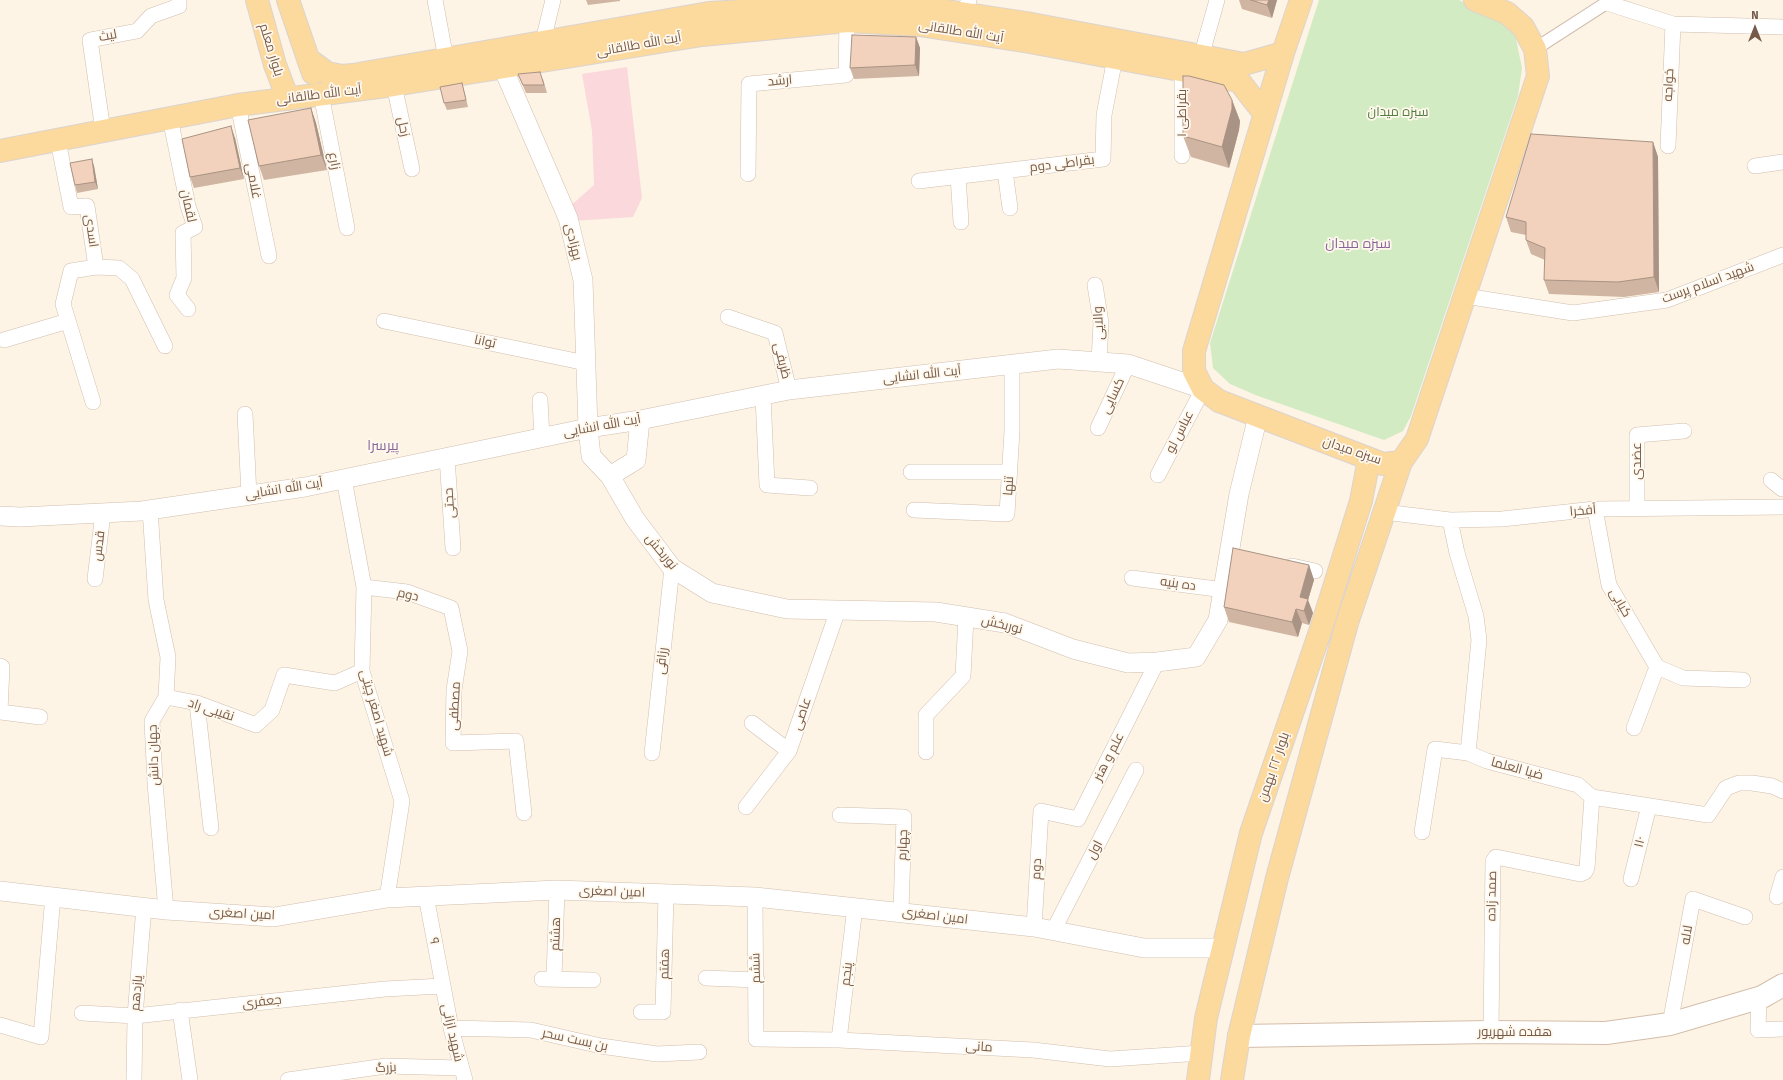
<!DOCTYPE html>
<html>
<head>
<meta charset="utf-8">
<style>
	body { margin:0 }
	#map { position:relative; width:1783px; height:1080px; overflow:hidden; background:#fdf4e5; font-family:"Fira Sans",sans-serif }
	canvas { display:block }
	.north { position:absolute; left:1735px; top:8px; width:40px; height:40px; -webkit-text-stroke:3px #fff8ec; paint-order:stroke; rotate:0deg; font-size:11px; font-weight:700; line-height:16px; text-align:center; color:#765a4a }
	.north::after { content:''; display:block; margin:auto; width:14px; height:18px; background:#765a4a; clip-path:polygon(50% 0,100% 100%,50% 72%,0 100%) }
</style>
</head>
<body>
<div id="map">
<canvas width="1783" height="1080"></canvas>
<div class="north">N</div>
</div>
<script>
const c = document.querySelector('canvas').getContext('2d');
c.lineJoin = 'round';
function fill(path, color) {
  c.fillStyle = color;
  c.fill(path, 'evenodd');
}
function shape(rows) {
  const path = new Path2D();
  for (const r of rows) {
    path.moveTo(r[0], r[1]);
    for (let i = 2; i < r.length; i += 2) path.lineTo(r[i], r[i + 1]);
  }
  return path;
}
function strokePath(path, color, width, dash) {
  c.strokeStyle = color;
  c.lineWidth = width;
  c.lineCap = dash ? 'butt' : 'round';
  c.setLineDash(dash || []);
  c.stroke(path);
}
function label(font, color, halo, rows, align = 'center') {
  c.font = font + ' "Fira Sans",Cairo,sans-serif';
  c.lineWidth = 3.5;
  c.setLineDash([]);
  c.textBaseline = 'middle';
  c.strokeStyle = halo;
  c.fillStyle = color;
  for (const [text, x, y, turn = 0] of rows) {
    c.save();
    c.translate(x, y);
    c.rotate((+turn || 0) * Math.PI / 180);
    c.textAlign = isNaN(turn) ? turn : align;
    if (halo) c.strokeText(text, 0, 0);
    c.fillText(text, 0, 0);
    c.restore();
  }
}
fill(shape([
	[627,67,642,198,633,217,573,221,568,208,594,185,592,131,582,74]
]), '#fbd8dc');
fill(shape([
	[1319,0,1459,0,1498,18,1515,34,1522,68,1518,96,1411,416,1403,431,1384,440,1258,396,1230,384,1213,368,1210,343]
]), '#d3ebc3');
const pedestrian = shape([
	[1535,49,1611,0]
]);
const minor = shape([
	[435,0,446,59],
	[1607,3,1673,24,1783,27],
	[963,13,969,0],
	[543,41,553,0],
	[1201,57,1217,0],
	[1182,69,1182,156],
	[394,85,412,169],
	[321,94,347,228],
	[238,105,269,256],
	[170,118,188,206,195,227,183,233,184,278,177,295,188,309],
	[103,131,90,40,137,31,151,16,179,6,179,0],
	[58,141,71,207,87,206,96,267,119,268,132,279,165,346],
	[1668,146,1673,24],
	[1755,166,1783,162],
	[1005,171,1010,208],
	[748,174,749,84,846,75,847,21],
	[958,176,961,222],
	[919,181,1103,159,1104,115,1115,58],
	[1095,285,1101,323,1099,362],
	[1465,296,1573,313,1667,300,1783,255],
	[728,317,775,333,789,390],
	[384,321,586,363],
	[4,340,68,321],
	[763,396,767,485,810,488],
	[540,400,542,438],
	[93,402,63,304,71,271,96,267],
	[245,414,249,495],
	[1098,428,1128,364],
	[447,457,453,548],
	[911,472,1010,472],
	[1158,475,1203,389],
	[344,479,364,587,362,671,402,801,387,898],
	[1771,480,1782,489],
	[150,509,156,600,168,657,166,697,152,721,155,783,166,910],
	[1595,509,1609,585,1657,667,1634,728],
	[1637,509,1637,435,1684,431],
	[914,510,1007,514,1012,431,1012,365],
	[1384,512,1450,520,1502,519,1595,509,1783,507],
	[1450,520,1457,553,1476,616,1479,640,1468,753,1487,761,1578,785,1592,797,1708,815,1726,788,1739,783,1752,783,1772,786,1783,791],
	[1292,566,1315,571],
	[1132,578,1224,590],
	[95,579,103,513],
	[364,587,407,592,451,608,460,651,454,690,453,743,516,741,524,813],
	[0,666,2,667,0,711],
	[1657,667,1683,678,1743,680],
	[166,697,197,703,256,725,272,710,284,675,335,683,362,671],
	[197,703,211,828],
	[0,712,40,717],
	[752,723,789,751],
	[926,752,926,715,963,676,966,617],
	[652,753,672,568],
	[746,807,789,751,838,610],
	[840,815,904,817,901,911],
	[1422,832,1435,749,1468,753],
	[1631,879,1649,806],
	[426,896,451,1028,465,1080],
	[755,897,756,1039,839,1040,1033,1050,1110,1059,1202,1053],
	[1777,897,1783,877],
	[1034,927,1041,811,1078,819,1157,662],
	[1053,931,1136,770],
	[554,978,557,890],
	[706,978,757,980],
	[542,979,593,980],
	[1759,998,1758,1030,1783,1029],
	[180,1010,190,1080],
	[641,1012,663,1012,666,894],
	[82,1013,135,1016,385,989,442,986],
	[1670,1024,1693,899,1745,917],
	[0,1025,41,1037,53,896],
	[451,1028,531,1030,601,1046,657,1054,699,1052],
	[1491,1032,1493,861,1496,857,1580,874,1585,872,1587,868,1592,797],
	[839,1040,855,907],
	[134,1080,135,1016,144,907],
	[288,1080,386,1066,460,1068]
]);
const tertiary = shape([
	[503,68,568,218,583,280,588,428,591,456,610,476,635,519,672,568,712,593,787,609,936,612,1005,623,1073,649,1128,663,1157,662,1196,657,1218,620,1239,494,1258,416],
	[610,476,636,460,640,420],
	[0,516,20,517,142,511,305,487,588,428,640,420,789,390,1058,359,1128,364,1203,389],
	[0,891,166,910,274,917,387,898,557,890,755,897,1034,927,1144,948,1223,948]
]);
const secondary = shape([
	[1239,1036,1491,1032,1606,1033,1670,1024,1762,997,1783,985]
]);
const primary = shape([
	[257,0,275,65,288,99],
	[288,0,313,73],
	[1301,0,1283,53,1194,351,1194,371,1203,389,1219,401,1383,464,1401,462,1417,439,1538,76,1535,49,1523,27,1507,13,1475,0],
	[308,59,327,73,342,76,353,75,709,13,855,4,913,6,1026,23,1244,64,1283,53],
	[0,151,238,105,394,85,702,35,847,21,919,25,1030,42,1239,81,1264,113],
	[1198,1080,1206,1018,1251,833,1321,629,1361,501,1369,459],
	[1232,1080,1239,1036,1277,878,1347,623,1401,462]
]);
strokePath(pedestrian, '#d1beae', 14);
strokePath(minor, '#d1beae', 16);
strokePath(tertiary, '#d1beae', 20);
strokePath(secondary, '#d4beab', 24);
strokePath(primary, '#dbd4d0', 24);
strokePath(pedestrian, '#fff', 12);
strokePath(minor, '#fff', 15);
strokePath(tertiary, '#fff', 19);
strokePath(secondary, '#fff', 22);
strokePath(primary, '#fcd99d', 22);
fill(shape([
	[586,0,620,0,620,1,588,5],
	[1239,0,1277,0,1272,18,1242,9],
	[916,37,920,48,919,76,854,79,850,68],
	[518,74,543,79,547,93,526,93],
	[462,83,464,90,468,107,447,110,444,103],
	[1232,100,1240,121,1239,130,1229,168,1191,157,1183,136],
	[311,108,316,123,327,170,264,180,259,166],
	[235,138,244,179,194,188,190,177],
	[1653,142,1658,157,1659,292,1624,297,1549,294,1544,280,1545,260,1531,254,1526,240,1526,235,1511,232,1506,217],
	[94,166,98,189,77,193,75,185],
	[1309,565,1314,580,1308,600,1313,613,1309,625,1302,623,1298,637,1229,622,1224,607]
]), '#d0b5a2');
fill(shape([
	[1269,0,1277,0,1272,18,1267,5],
	[916,37,920,48,919,76,915,65],
	[1232,100,1240,121,1239,130,1229,168,1222,147],
	[311,108,316,123,327,170,321,155],
	[231,126,235,138,244,179,240,168],
	[1653,142,1658,157,1659,292,1654,277],
	[92,159,94,166,98,189,95,182],
	[1309,565,1314,580,1308,600,1313,613,1309,625,1304,611,1300,597],
	[1296,609,1302,623,1298,637,1292,622]
]), '#a99384');
const building = shape([
	[1251,0,1269,0,1267,5,1251,0],
	[852,35,916,37,915,65,850,68,852,35],
	[540,72,544,85,523,85,518,74,540,72],
	[1183,76,1189,76,1224,85,1232,100,1232,109,1222,147,1183,136,1183,76],
	[462,83,466,100,444,103,440,87,462,83],
	[311,108,321,155,259,166,248,120,311,108],
	[231,126,240,168,190,177,182,139,231,126],
	[1531,134,1653,142,1654,277,1618,282,1544,280,1545,248,1526,240,1526,222,1506,217,1531,134],
	[92,159,95,182,75,185,70,163,92,159],
	[1233,548,1309,565,1300,597,1308,599,1304,611,1296,609,1292,622,1224,607,1233,548]
]);
fill(building, '#f2d2bc');
strokePath(building, '#a99384', 1);
label('13px', '#765a4a', '#fff8ec', [
	["آیت الله طالقانی",961,32,9],
	["لیث",108,36,-11],
	["آیت الله طالقانی",639,45,-10],
	["بلوار معلم",271,50,73],
	["ارشد",780,81,-5],
	["خواجه",1669,85,-87],
	["آیت الله طالقانی",319,95,-7],
	["بقراطی ۱",1182,113,-90],
	["زحل",403,127,78],
	["زارع",334,161,80],
	["بقراطی دوم",1062,164,-7],
	["غلامی",253,181,79],
	["لقمان",188,206,78],
	["اسدی",91,231,82],
	["بهزادی",573,242,76],
	["شهید اسلام پرست",1708,283,-20],
	["والایی",1099,323,-93],
	["توانا",485,342,12],
	["ظریفی",782,361,76],
	["آیت الله انشایی",922,375,-6],
	["کسایی",1113,396,-65],
	["آیت الله انشایی",602,426,-10],
	["عباس لو",1180,432,-63],
	["سبزه میدان",1352,451,19],
	["عضدی",1637,461,-90],
	["تنها",1009,486,-86],
	["آیت الله انشایی",284,489,-9],
	["حجتی",450,503,-94],
	["آفخرا",1583,511,-5],
	["قدس",99,546,-83],
	["نوربخش",661,552,50],
	["ده بنیه",1178,584,8],
	["دوم",408,595,14],
	["کیابی",1620,603,60],
	["نوربخش",1002,625,14],
	["رزاقی",662,661,-84],
	["مصطفی",455,706,-87],
	["نقیبی راد",211,710,18],
	["شهید اصغر چیتی",376,713,74],
	["عاصی",802,714,-71],
	["جهان دانش",154,755,-92],
	["علم و هنر",1109,757,-63],
	["بلوار ۲۲ بهمن",1274,767,-71],
	["ضیا العلما",1517,769,15],
	["۱۱۰",1640,842,-77],
	["چهارم",903,845,-88],
	["اول",1095,850,-63],
	["دوم",1037,869,-87],
	["امین اصغری",612,892,2],
	["صمد زاده",1492,896,-89],
	["امین اصغری",242,914,3],
	["امین اصغری",935,916,7],
	["هشتم",556,934,-88],
	["لاله",1687,935,-80],
	["۹",434,941,80],
	["هفتم",665,964,-89],
	["ششم",756,968,-91],
	["پنجم",847,974,-83],
	["یازدهم",137,993,-85],
	["جعفری",262,1002,-6],
	["هفده شهریور",1515,1032],
	["شهید ازانی",452,1033,77],
	["بن بست سحر",575,1040,12],
	["مانی",979,1047,3],
	["بزرگ",386,1068,-3]
]);
label('13px', '#537c42', '#fff8ec', [
	["سبزه میدان",1398,112]
]);
label('14px', '#89659a', '#fff8ec', [
	["سبزه میدان",1358,244],
	["پیرسرا",383,446]
]);
</script>
</body>
</html>
